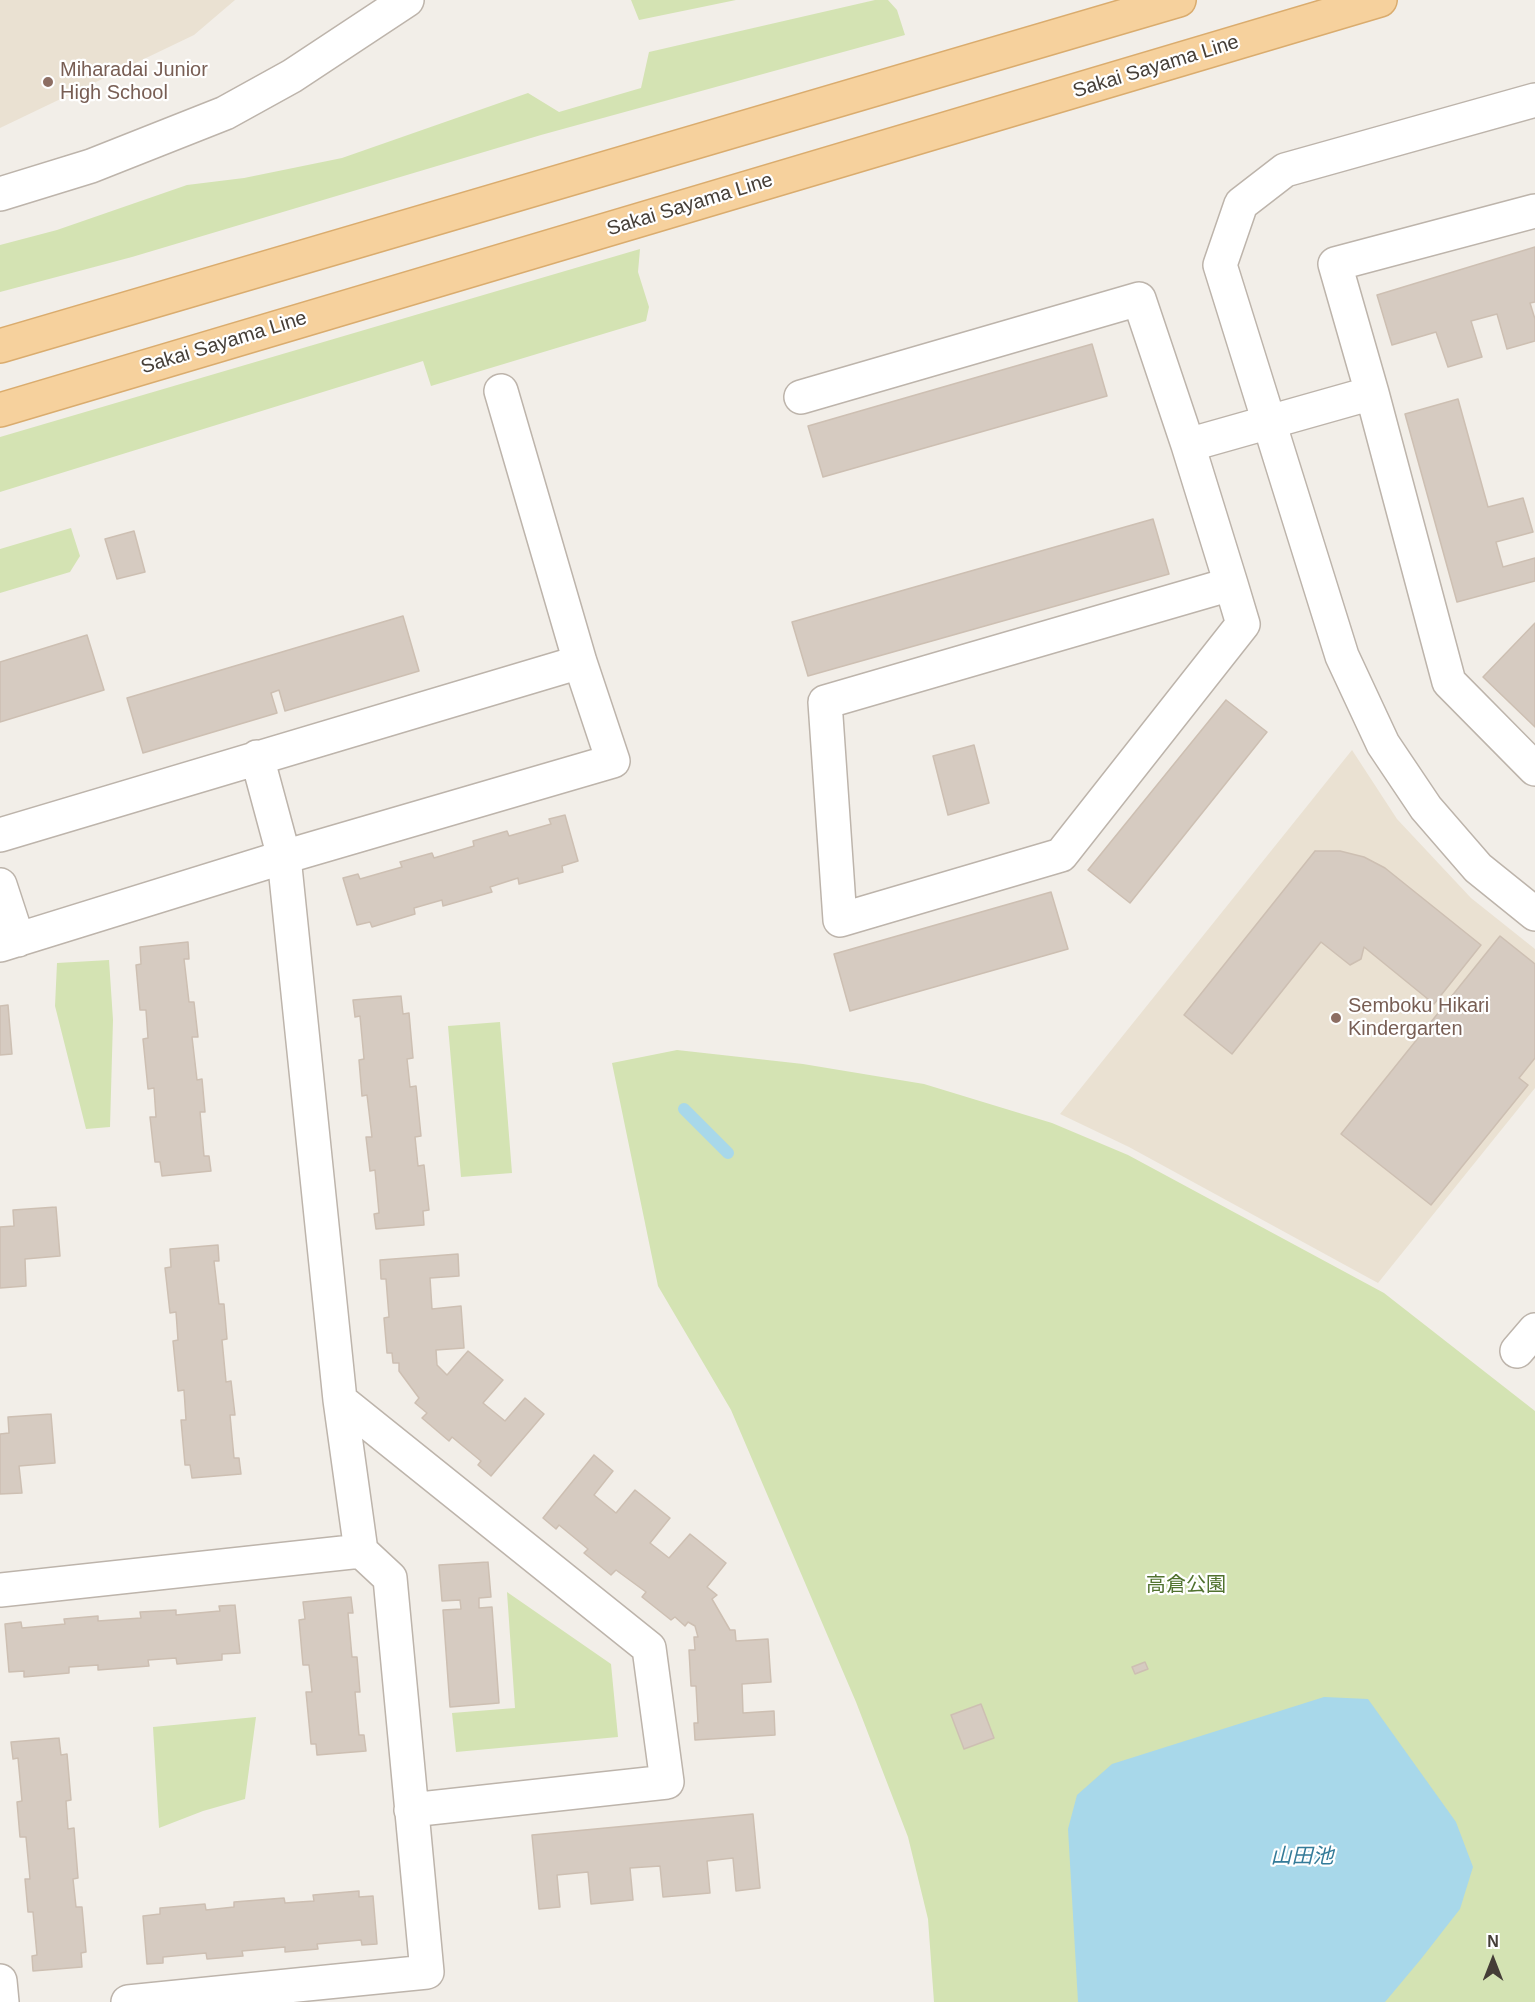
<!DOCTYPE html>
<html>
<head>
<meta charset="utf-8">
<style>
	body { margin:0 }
	#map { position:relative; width:1535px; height:2002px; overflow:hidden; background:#f2eee8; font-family:Helvetica,sans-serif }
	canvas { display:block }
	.north { position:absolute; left:1463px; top:1930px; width:60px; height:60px; -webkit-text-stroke:4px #fff; paint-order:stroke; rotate:0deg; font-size:16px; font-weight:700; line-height:24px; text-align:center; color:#453e37 }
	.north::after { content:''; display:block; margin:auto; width:21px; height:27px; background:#453e37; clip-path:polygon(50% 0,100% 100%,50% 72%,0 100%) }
</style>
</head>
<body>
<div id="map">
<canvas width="1535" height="2002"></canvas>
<div class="north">N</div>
</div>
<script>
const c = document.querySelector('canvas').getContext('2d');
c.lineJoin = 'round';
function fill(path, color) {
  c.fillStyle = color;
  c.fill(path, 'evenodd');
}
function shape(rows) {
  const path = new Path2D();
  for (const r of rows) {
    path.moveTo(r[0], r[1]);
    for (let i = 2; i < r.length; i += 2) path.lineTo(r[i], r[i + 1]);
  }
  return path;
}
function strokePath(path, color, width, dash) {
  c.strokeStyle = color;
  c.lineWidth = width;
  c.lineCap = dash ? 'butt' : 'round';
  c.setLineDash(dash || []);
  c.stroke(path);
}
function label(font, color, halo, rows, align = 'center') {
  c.font = font + ' Helvetica,"Noto Sans JP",sans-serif';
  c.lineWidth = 4.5;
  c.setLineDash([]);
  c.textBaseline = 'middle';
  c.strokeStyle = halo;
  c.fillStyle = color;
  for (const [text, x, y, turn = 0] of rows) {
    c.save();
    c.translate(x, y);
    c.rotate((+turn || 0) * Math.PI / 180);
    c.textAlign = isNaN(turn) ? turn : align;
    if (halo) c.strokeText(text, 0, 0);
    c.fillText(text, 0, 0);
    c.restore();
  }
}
fill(shape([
	[0,0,235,0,194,35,0,128],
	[1352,750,1397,819,1471,898,1535,949,1535,1088,1378,1283,1129,1147,1060,1114]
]), '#eae1d2');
fill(shape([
	[631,0,736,0,639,20],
	[875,0,888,0,897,10,905,35,541,135,132,257,0,292,0,245,57,230,187,185,244,178,342,158,528,93,559,112,641,88,649,52],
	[640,249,638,272,649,307,646,321,431,386,423,361,0,492,0,437],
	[71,528,80,556,70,572,0,593,0,549],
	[109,960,113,1020,110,1127,86,1129,55,1006,57,963],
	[500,1022,512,1173,461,1177,448,1026],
	[677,1050,803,1064,924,1084,1052,1123,1128,1155,1384,1293,1535,1411,1535,2002,934,2002,928,1919,908,1837,856,1702,731,1410,658,1286,612,1063],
	[507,1592,611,1664,618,1737,456,1752,452,1713,515,1708],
	[256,1717,245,1799,203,1811,159,1828,153,1727]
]), '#d4e3b3');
fill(shape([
	[1324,1697,1368,1699,1456,1822,1473,1867,1460,1909,1421,1959,1385,2002,1078,2002,1068,1829,1077,1795,1112,1764]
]), '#a8d8ea');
strokePath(shape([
	[684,1109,728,1153]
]), '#a8d8ea', 12);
const building = shape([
	[1535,247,1535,302,1530,303,1535,319,1535,341,1507,349,1497,314,1471,321,1482,357,1448,367,1436,332,1392,345,1377,295,1535,247],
	[1092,344,1107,396,823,477,808,426,1092,344],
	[1458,399,1488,507,1523,498,1533,532,1496,542,1503,567,1535,558,1535,581,1457,602,1405,414,1458,399],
	[1153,519,1169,574,808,676,792,622,1153,519],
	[134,531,145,572,117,579,105,539,134,531],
	[403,616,419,671,285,711,279,690,271,693,277,713,143,753,127,698,403,616],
	[1535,623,1535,727,1483,677,1535,623],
	[87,635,104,690,0,722,0,662,87,635],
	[1226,700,1267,732,1130,903,1088,870,1226,700],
	[974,745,989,803,948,815,933,756,974,745],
	[565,815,578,861,562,866,563,872,519,884,518,878,490,887,492,892,443,906,442,900,414,908,415,914,372,927,370,922,357,925,343,878,358,874,360,879,402,867,400,862,432,853,434,858,474,846,473,841,507,831,509,836,551,824,549,819,565,815],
	[1315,851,1340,851,1364,857,1385,868,1481,945,1434,1004,1364,947,1361,959,1350,965,1321,942,1232,1054,1184,1015,1315,851],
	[1051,892,1068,949,850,1011,834,954,1051,892],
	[1500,936,1535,964,1535,1058,1519,1078,1528,1085,1431,1205,1341,1134,1500,936],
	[188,942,189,959,184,959,189,1002,194,1002,198,1037,192,1037,197,1080,202,1079,205,1112,200,1112,204,1156,209,1156,211,1171,162,1176,160,1162,155,1162,150,1117,156,1117,154,1088,148,1089,143,1039,148,1038,146,1010,140,1010,136,965,141,964,140,947,188,942],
	[401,996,403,1014,409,1013,413,1058,407,1059,410,1087,416,1086,421,1136,415,1137,418,1166,424,1165,429,1210,423,1211,424,1225,376,1229,374,1214,379,1213,375,1170,370,1171,366,1137,372,1137,367,1095,362,1096,359,1060,364,1059,360,1016,355,1017,353,1000,401,996],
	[8,1005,12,1054,0,1055,0,1006,8,1005],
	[56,1207,60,1256,25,1259,26,1286,0,1288,0,1227,14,1226,13,1210,56,1207],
	[218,1245,219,1261,214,1261,219,1304,224,1304,227,1339,222,1340,226,1382,231,1381,235,1415,230,1415,234,1458,239,1458,241,1474,192,1478,190,1465,185,1465,181,1420,186,1420,184,1390,178,1391,173,1341,178,1340,176,1312,170,1313,165,1268,171,1267,170,1249,218,1245],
	[458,1254,459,1276,430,1278,432,1309,461,1306,464,1348,436,1350,437,1365,447,1375,468,1351,503,1380,483,1403,505,1421,525,1398,544,1414,491,1476,478,1465,481,1461,452,1437,449,1441,422,1418,427,1413,415,1403,419,1398,399,1371,399,1363,393,1363,392,1353,387,1353,384,1318,389,1317,386,1279,381,1279,380,1260,458,1254],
	[51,1414,55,1463,19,1466,22,1493,0,1494,0,1434,9,1433,8,1417,51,1414],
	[594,1455,613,1471,594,1495,616,1513,635,1490,670,1518,650,1543,669,1558,690,1534,726,1563,707,1587,717,1595,712,1599,730,1630,735,1630,736,1641,768,1639,771,1682,742,1684,743,1713,774,1711,775,1735,695,1740,694,1723,698,1723,696,1686,691,1686,689,1650,695,1650,694,1637,698,1637,695,1626,688,1622,685,1626,675,1617,671,1620,642,1597,646,1592,616,1570,611,1575,584,1553,588,1549,559,1525,556,1529,543,1518,594,1455],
	[488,1562,491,1597,479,1598,479,1608,492,1607,499,1703,450,1707,443,1610,461,1609,460,1600,442,1601,439,1565,488,1562],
	[351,1597,353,1613,348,1613,352,1657,357,1657,360,1692,355,1692,359,1735,364,1735,366,1751,317,1755,316,1744,311,1744,306,1692,312,1692,309,1665,303,1665,299,1620,305,1619,303,1602,351,1597],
	[235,1605,240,1653,222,1654,222,1660,177,1664,176,1658,148,1660,149,1666,98,1670,98,1665,69,1667,69,1673,24,1677,24,1671,9,1672,5,1624,21,1622,22,1628,65,1624,64,1619,98,1616,98,1621,141,1618,140,1612,176,1610,176,1615,220,1611,219,1606,235,1605],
	[1145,1662,1148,1669,1135,1674,1132,1667,1145,1662],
	[981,1704,994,1738,964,1749,951,1715,981,1704],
	[59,1738,61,1755,67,1754,71,1800,66,1801,68,1829,74,1828,78,1878,73,1879,76,1907,82,1907,86,1952,81,1953,82,1967,33,1971,32,1956,37,1955,33,1912,28,1912,25,1879,30,1879,26,1837,20,1837,17,1802,22,1801,18,1758,13,1759,11,1742,59,1738],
	[753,1814,760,1888,736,1891,733,1858,707,1861,710,1893,663,1897,660,1866,630,1868,633,1900,591,1904,588,1872,557,1875,560,1907,539,1909,532,1835,753,1814],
	[359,1891,359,1897,373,1896,377,1944,362,1945,361,1940,317,1944,318,1949,285,1952,285,1947,242,1951,243,1956,207,1959,206,1953,163,1957,163,1963,147,1964,143,1916,160,1914,160,1908,205,1904,206,1910,234,1907,234,1902,284,1898,285,1903,314,1901,313,1895,359,1891]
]);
fill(building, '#d6cbc1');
strokePath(building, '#cdbfb2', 1.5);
const minor = shape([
	[1535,100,1285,170,1241,204,1220,265,1342,656,1383,744,1426,808,1478,868,1535,914],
	[0,194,91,166,225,113,292,76,407,0],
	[1535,211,1335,264,1372,393,1449,682,1535,769],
	[801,397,1139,299,1188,445,1231,584,1243,624,1061,855,840,920,825,702,1231,584],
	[1188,445,1372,393],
	[0,835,580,662],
	[0,885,18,940],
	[0,945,284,857,613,761,580,662,501,391],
	[1517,1351,1535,1330],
	[340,1400,649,1648,667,1782,411,1810],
	[0,1590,361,1551],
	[0,1981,2,2002],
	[128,2002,427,1972,390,1578,361,1551,340,1400,284,857,257,757]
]);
const major = shape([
	[0,346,1179,0],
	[0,410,1380,0]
]);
strokePath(minor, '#bdb4ab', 36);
strokePath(major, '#daac6e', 36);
strokePath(minor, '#fff', 33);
strokePath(major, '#f6d19d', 33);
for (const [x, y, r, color] of [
	[48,82,6,"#8d6e63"],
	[1336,1018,6,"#8d6e63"]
]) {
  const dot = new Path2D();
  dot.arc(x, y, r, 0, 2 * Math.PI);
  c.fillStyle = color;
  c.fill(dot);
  strokePath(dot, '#fff', 2);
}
label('20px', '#453e37', '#fff', [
	["Sakai Sayama Line",1156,67,-17],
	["Sakai Sayama Line",690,205,-17],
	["Sakai Sayama Line",224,343,-17]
]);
label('20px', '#785e54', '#fff', [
	["Miharadai Junior",60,70],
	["High School",60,93],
	["Semboku Hikari",1348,1006],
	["Kindergarten",1348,1029]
], 'left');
label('20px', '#51722f', '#fff', [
	["高倉公園",1186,1585]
]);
label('italic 21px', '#347b99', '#fff', [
	["山田池",1302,1857]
]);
</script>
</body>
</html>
